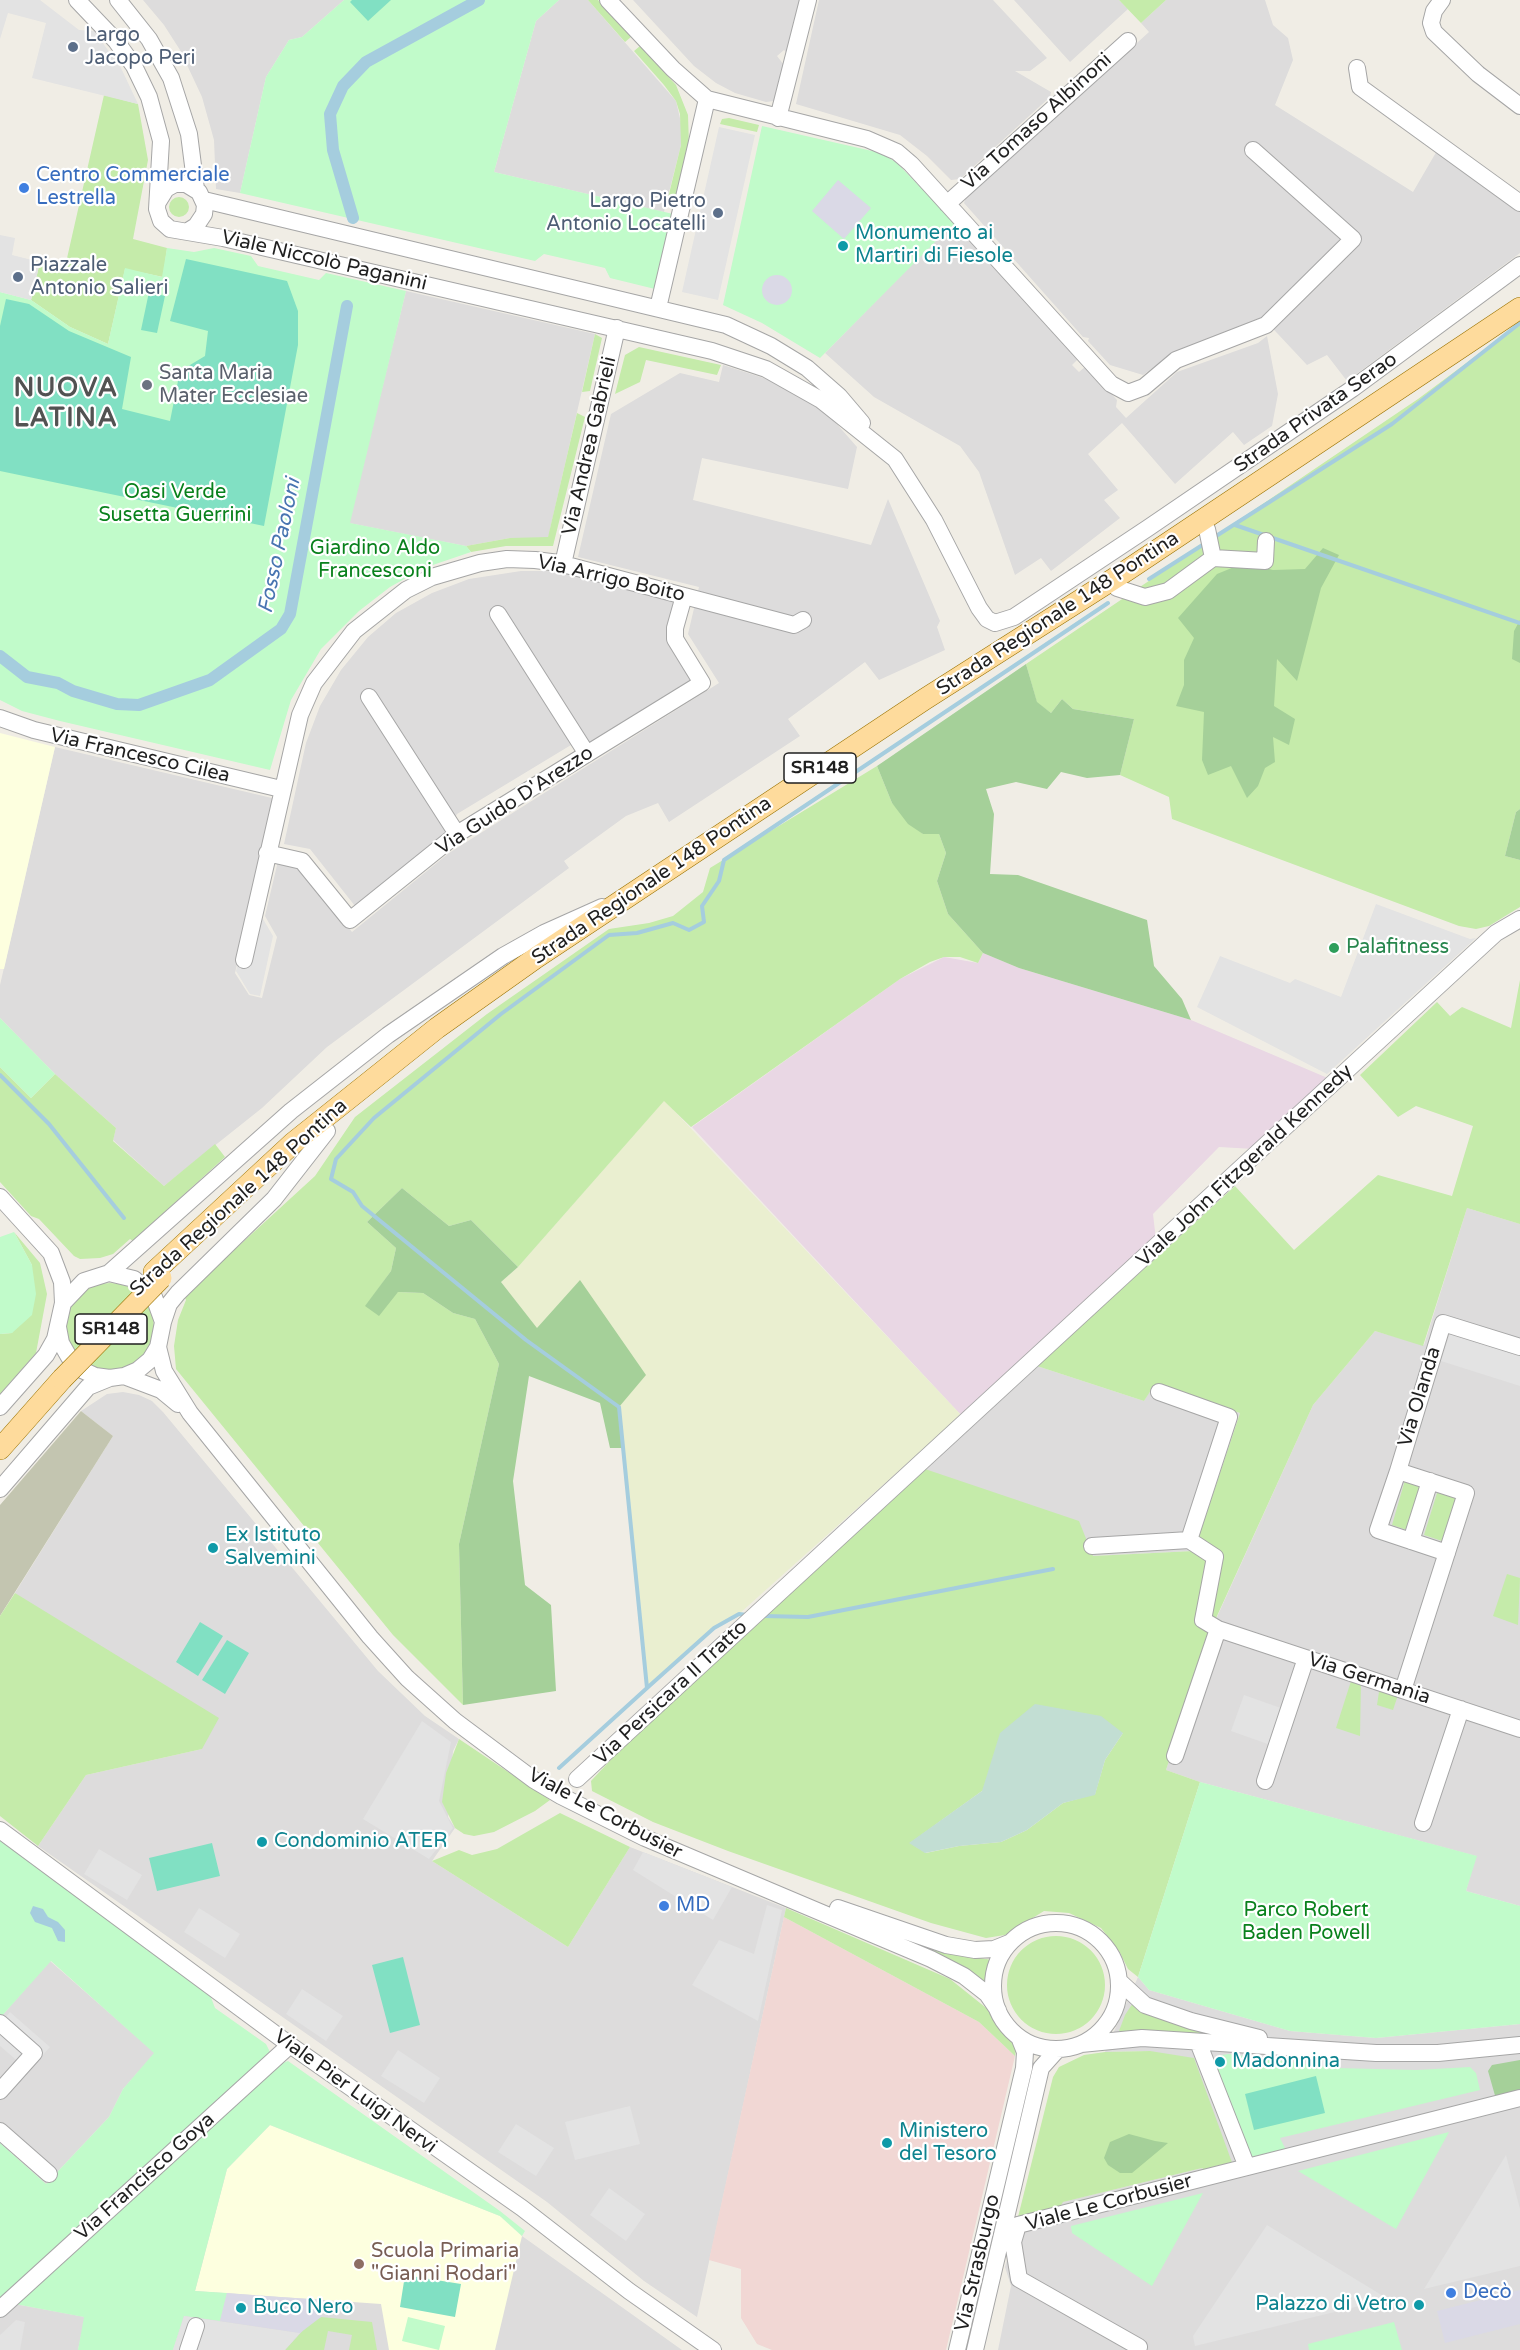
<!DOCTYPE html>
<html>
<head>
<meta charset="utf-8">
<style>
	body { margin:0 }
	canvas { display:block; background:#f0ede5 }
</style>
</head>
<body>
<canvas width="1520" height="2350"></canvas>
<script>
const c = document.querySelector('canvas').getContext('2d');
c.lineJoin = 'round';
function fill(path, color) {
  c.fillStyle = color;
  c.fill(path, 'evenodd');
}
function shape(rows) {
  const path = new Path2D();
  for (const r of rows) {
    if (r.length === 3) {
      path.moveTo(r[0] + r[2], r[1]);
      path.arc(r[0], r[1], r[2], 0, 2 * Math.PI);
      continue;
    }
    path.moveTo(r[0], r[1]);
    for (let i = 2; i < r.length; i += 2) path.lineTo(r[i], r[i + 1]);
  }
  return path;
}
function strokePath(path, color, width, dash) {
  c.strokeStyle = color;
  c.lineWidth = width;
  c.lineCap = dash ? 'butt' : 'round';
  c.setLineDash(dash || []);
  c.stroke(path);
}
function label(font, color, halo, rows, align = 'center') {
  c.font = font + ' "Varela Round",sans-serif';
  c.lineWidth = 4.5;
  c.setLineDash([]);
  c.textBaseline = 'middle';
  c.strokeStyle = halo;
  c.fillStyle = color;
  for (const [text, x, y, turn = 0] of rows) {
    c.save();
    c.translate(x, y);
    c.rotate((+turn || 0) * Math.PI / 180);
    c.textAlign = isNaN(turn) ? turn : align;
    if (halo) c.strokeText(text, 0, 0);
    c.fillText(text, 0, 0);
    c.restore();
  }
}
fill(shape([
	[143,0,344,0,302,37,289,40,266,77,240,193,216,189,214,140,202,97,180,50,164,25],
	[559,0,588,0,676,101,682,127,681,145,664,212,494,172,536,21],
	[633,0,800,0,787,53,784,50,777,56,784,65,774,101,766,102,735,93,716,83,694,66],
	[819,0,993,0,1047,58,1030,71,1015,71,1051,92,1050,97,960,179,951,180,927,156,900,135,796,104],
	[1014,0,1119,0,1128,9,1070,62],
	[1166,0,1265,0,1273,25,1288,38,1293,60,1275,105,1413,192,1438,149,1520,209,1520,253,1347,381,1327,355,1307,365,1262,317,1254,322,1176,351,1143,375,1110,365,1088,341,1089,338,1083,337,964,203,966,198,1149,32,1141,23],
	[959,227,1079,358,1072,365,1079,372,1086,366,1117,400,1116,407,1126,418,1177,372,1258,343,1267,336,1278,394,1272,426,1244,445,1233,432,1175,484,1122,423,1088,454,1118,490,1104,500,1120,518,1051,571,1041,558,1015,575,979,472,960,446,874,397,825,353,948,228],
	[406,291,595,334,548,538,510,538,466,546,349,523],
	[723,365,773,381,795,392,828,414,857,447,848,489,702,458,693,500,871,545,888,499,940,621,937,627,945,650,879,680,865,662,788,719,800,736,669,822,658,803,626,816,564,861,569,868,327,1047,262,1108,164,1186,113,1140,116,1128,55,1074,0,1018,0,985,55,747,272,798,274,807,235,973,249,995,262,998,277,937,265,916,278,861,301,866,352,932,449,853,719,683,688,634,699,587,578,557,611,414,680,373,719,382],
	[521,571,558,571,679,600,670,636,696,680,594,742,571,745,457,814,446,834,355,906,310,849,284,844,306,743,320,706,341,670,368,637,396,613,432,593,469,579],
	[1467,1208,1520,1224,1520,1906,1466,1891,1476,1856,1200,1782,1166,1770,1217,1617,1313,1405,1375,1331,1424,1345],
	[1037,1366,1144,1401,1153,1386,1240,1413,1194,1551,1092,1556,925,1469],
	[123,1392,139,1395,152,1401,163,1412,378,1671,425,1716,459,1739,453,1751,448,1817,455,1828,432,1861,568,1947,630,1847,786,1908,697,2317,644,2281,547,2202,38,1846,86,1775,202,1749,15,1593,113,1436,81,1411,107,1394],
	[50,1961,155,2053,123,2089,109,2117,46,2184,0,2143,0,2018],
	[1138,1977,1149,1990,1290,2031,1376,2038,1520,2024,1520,2350,998,2350,1011,2286,1005,2267,1017,2221,1058,2210,1062,2202,1202,2168,1209,2174,1150,2051,1105,2052],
	[270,2125,500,2216,522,2236,682,2350,173,2350,227,2169],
	[15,2304,85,2317,78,2350,0,2350,0,2307]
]), '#dddcdc');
fill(shape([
	[784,1917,979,2022,1015,2056,946,2350,772,2350,757,2344,741,2318,741,2269,709,2260]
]), '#f1d7d4');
fill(shape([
	[983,953,1019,968,1191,1020,1330,1079,1254,1149,1219,1147,1153,1214,1156,1240,961,1415,692,1127,900,979,944,957,978,963]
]), '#e9d7e4');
fill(shape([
	[0,733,55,747,4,969,0,969],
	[270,2125,500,2216,522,2236,495,2350,389,2350,381,2304,195,2291,227,2169]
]), '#fdffdf');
fill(shape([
	[81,1411,113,1436,0,1616,0,1505]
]), '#c3c5b0');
fill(shape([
	[664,1100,961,1415,739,1614,714,1628,647,1688,619,1407,580,1281,537,1329,501,1282,518,1267]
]), '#eaefd0');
fill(shape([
	[588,0,598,0,631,37,625,42],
	[1119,0,1166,0,1141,23],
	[640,46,676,85,688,115,689,145,675,204,667,202,681,145,680,114,676,101,664,85,634,51],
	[104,95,138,104,148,160,133,239,167,248,163,277,125,269,108,344,70,327,31,300,40,262,65,267],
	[729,118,759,125,757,132,720,124,722,119],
	[179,207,10],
	[1520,323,1520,809,1516,812,1505,856,1520,860,1520,907,1489,926,1476,929,1459,926,1172,819,1169,797,1120,775,1134,719,1073,709,1062,699,1051,713,1037,703,1026,664,1418,399],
	[595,334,602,338,590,391,582,392],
	[639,347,721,365,717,375,646,360,640,382,615,394,625,355],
	[577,413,585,417,553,546,506,546,471,552,466,546,510,538,548,537],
	[877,766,892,803,923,834,939,834,946,853,937,881,948,914,983,953,978,963,960,957,944,957,930,962,900,979,691,1127,664,1101,518,1267,471,1220,449,1226,402,1188,367,1222,396,1248,391,1271,366,1306,398,1292,423,1293,453,1313,475,1319,499,1364,459,1544,463,1705,393,1635,176,1369,174,1346,178,1320,186,1300,184,1296,315,1176,355,1117,487,1014,609,929,649,923,673,916,703,892,710,868],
	[1520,980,1520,1224,1467,1208,1423,1346,1375,1331,1313,1405,1217,1616,1166,1770,1200,1782,1138,1977,1128,1969,1119,1951,1101,1928,1069,1913,1044,1911,1005,1935,986,1938,931,1923,728,1851,653,1822,592,1791,591,1781,617,1753,925,1469,1079,1521,1093,1556,1194,1551,1240,1413,1153,1387,1144,1401,1037,1366,1235,1186,1294,1250,1378,1175,1452,1196,1473,1126,1416,1106,1398,1117,1360,1075,1437,1002,1450,1016,1462,1007,1511,1028],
	[1123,1733,1105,1760,1095,1794,1063,1803,1027,1830,1001,1842,959,1846,926,1853,910,1843,982,1791],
	[0,1067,31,1098,55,1074,116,1128,113,1141,164,1186,215,1144,225,1157,133,1241,130,1239,113,1254,100,1258,80,1259,74,1256,39,1219,31,1216,0,1182],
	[14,1232,40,1263,47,1294,36,1353,0,1394,0,1334,12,1333,32,1265],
	[110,1327,44],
	[1405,1480,1421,1485,1407,1530,1392,1525],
	[1438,1490,1459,1496,1445,1542,1424,1535],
	[1507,1574,1520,1578,1518,1625,1493,1616],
	[15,1593,219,1718,202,1749,86,1775,38,1846,0,1816,0,1616],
	[1352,1678,1361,1681,1360,1736,1336,1728],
	[1380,1685,1399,1692,1393,1710,1377,1705],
	[459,1739,550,1800,535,1811,494,1832,474,1836,464,1834,455,1828,442,1802,446,1773],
	[560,1813,630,1847,568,1947,432,1861,459,1850,472,1855,497,1849],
	[786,1908,950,1979,1000,2019,1017,2044,1015,2056,979,2022,784,1917],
	[843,1913,969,1956,992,1960,990,1987],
	[1056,1985,49],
	[1133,2003,1239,2037,1119,2031,1125,2015],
	[1150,2051,1194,2058,1234,2168,1209,2174,1202,2168,1063,2202,1058,2210,1017,2221,1053,2077,1059,2067,1084,2055,1105,2052],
	[321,2317,372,2322,377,2350,349,2350,352,2335,328,2331,324,2350,285,2350,308,2325]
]), '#c5ebaa');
fill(shape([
	[1323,548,1339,555,1321,588,1297,681,1277,659,1274,706,1295,719,1289,745,1273,737,1275,762,1265,768,1258,786,1247,798,1231,766,1208,775,1202,760,1204,712,1176,706,1184,685,1184,660,1194,638,1178,618,1217,574,1244,563,1273,570,1305,569],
	[1520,620,1520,663,1512,659,1514,631],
	[1026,664,1037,702,1051,713,1062,699,1073,709,1134,719,1120,775,1087,778,1061,772,1047,789,1016,782,986,789,994,814,990,874,1018,875,1147,920,1154,966,1182,999,1191,1020,1019,968,983,953,948,914,937,881,946,853,939,834,923,834,908,824,892,803,877,766],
	[1520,809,1520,860,1505,856,1516,812],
	[402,1188,449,1226,471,1220,518,1267,501,1282,537,1328,580,1280,646,1375,619,1407,623,1448,610,1448,600,1403,529,1376,513,1481,525,1585,551,1605,556,1691,463,1705,459,1544,499,1364,475,1319,453,1313,423,1293,398,1292,379,1316,365,1306,391,1271,396,1248,367,1222],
	[1520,2060,1520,2093,1496,2099,1488,2071,1492,2065],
	[1129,2134,1155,2141,1168,2143,1132,2173,1120,2173,1108,2165,1104,2158,1110,2142]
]), '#a5d099');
fill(shape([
	[1035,1704,1101,1716,1123,1733,1105,1760,1095,1795,1063,1803,1027,1830,1001,1842,959,1846,925,1853,909,1843,982,1791,1000,1733]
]), '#c2ded3');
fill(shape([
	[344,0,559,0,536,21,494,172,673,214,655,289,610,278,605,268,544,254,535,261,240,193,266,77,289,40,302,37],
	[762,126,881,153,897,163,959,227,948,229,820,358,762,323,723,305],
	[167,248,194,252,214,248,251,256,258,266,319,280,326,273,406,291,350,523,466,546,471,552,424,568,390,587,359,611,321,649,291,700,270,770,60,721,22,711,0,700,0,292,31,300,70,327,108,344,125,268,162,277],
	[0,1018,55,1074,31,1098,0,1067],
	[14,1232,32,1265,36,1294,32,1315,12,1333,0,1334,0,1237],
	[1200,1782,1477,1856,1466,1891,1520,1906,1520,2024,1376,2038,1290,2031,1149,1990,1138,1977],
	[0,1833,207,1987,215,2008,266,2044,270,2052,0,2299,0,2143,46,2184,109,2117,123,2089,154,2053,51,1961,0,2018],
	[1228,2054,1336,2068,1416,2070,1470,2067,1476,2073,1480,2090,1280,2138,1286,2150,1250,2160,1215,2064,1218,2056],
	[288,2061,500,2211,525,2231,522,2236,500,2216,270,2125,227,2169,195,2291,227,2293,220,2321,184,2316,173,2350,78,2350,84,2317,15,2304,283,2063],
	[1449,2132,1396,2229,1298,2171],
	[1203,2193,1152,2286,1072,2233,1071,2226],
	[408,2317,445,2326,439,2350,402,2341],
	[1394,2322,1402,2350,1309,2350,1308,2344]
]), '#c1fbca');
fill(shape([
	[352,0,391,0,368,21,350,2],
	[186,259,287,281,298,311,298,345,264,526,0,471,0,326,6,299,29,304,69,331,131,357,122,409,170,421,180,371,205,356,208,331,170,321],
	[149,292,165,296,157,333,141,330],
	[200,1622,223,1636,198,1676,176,1662],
	[227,1640,249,1653,225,1694,202,1680],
	[212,1843,220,1876,157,1891,149,1858],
	[403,1957,420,2025,390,2033,372,1965],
	[1316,2076,1325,2113,1254,2130,1245,2094],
	[405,2275,461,2284,455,2317,400,2307]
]), '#81e0c3');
fill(shape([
	[0,0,40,0,79,30,94,31,121,68,138,104,32,78,46,23,8,13,0,39],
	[719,127,755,135,718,300,682,292],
	[0,235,15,238,12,255,40,262,31,300,0,292],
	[1376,904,1470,939,1476,938,1327,1074,1197,1007,1220,956,1290,983,1295,979,1341,997],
	[249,916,263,919,273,936,260,996,250,994,236,971],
	[1451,1330,1520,1352,1520,1386,1441,1361],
	[1244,1695,1292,1712,1279,1748,1231,1731],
	[422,1721,451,1742,439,1801,453,1828,429,1859,363,1819],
	[99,1849,142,1875,127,1900,84,1874],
	[643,1852,732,1887,713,1920,633,1870],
	[767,1905,782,1910,758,2021,692,1985,719,1940,754,1954],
	[199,1908,240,1934,225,1958,184,1932],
	[302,1989,343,2016,326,2041,286,2014],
	[10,2012,50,2047,29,2071,0,2046,0,2023],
	[398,2050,440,2078,424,2103,381,2076],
	[630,2106,640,2144,575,2160,565,2122],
	[516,2124,554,2148,536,2176,498,2152],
	[1506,2155,1520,2209,1520,2266,1424,2289],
	[609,2188,645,2214,626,2241,590,2215],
	[1267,2225,1388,2299,1195,2346,1193,2336],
	[184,2316,300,2333,285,2350,173,2350],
	[16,2320,25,2322,20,2350,0,2350,0,2335]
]), '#e3e3e3');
fill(shape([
	[838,180,871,208,844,239,812,211],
	[777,290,15],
	[1520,2290,1520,2324,1445,2343,1437,2311],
	[227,2293,279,2297,325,2300,321,2317,300,2333,220,2321]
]), '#dad9e6');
fill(shape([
	[33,1906,43,1909,48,1917,58,1922,65,1930,65,1942,58,1941,52,1928,35,1922,30,1913]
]), '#a5cdde');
strokePath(shape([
	[1235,525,1520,623],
	[1213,538,1392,424,1520,323],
	[1149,579,1204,544],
	[0,1075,49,1124,124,1218],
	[747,1615,739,1614,714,1628,647,1688,619,1407,526,1340,362,1206,353,1192,331,1179,336,1159,374,1118,501,1014,609,935,637,933,673,923,689,930,704,922,702,906,719,881,724,860,1108,603],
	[763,1616,808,1617,1053,1569],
	[559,1768,647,1688]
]), '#a5cdde', 4);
strokePath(shape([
	[353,218,333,150,330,114,343,86,366,62,479,0],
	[0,656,27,677,58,683,73,691,117,704,139,705,210,680,281,629,290,614,347,306]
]), '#a5cdde', 12);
const minor = shape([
	[77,0,116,41,134,66,149,97,161,141,157,209,161,221,170,229,223,238,712,351,766,369,821,400,895,459,934,520,979,608,987,619,995,623,1014,617,1148,528,1352,389,1520,265],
	[118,0,149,39,171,78,189,134,196,189],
	[608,0,673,69,707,99,867,139,897,152,911,164,1111,384,1128,393,1144,387,1176,360,1266,325,1353,239,1253,150],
	[1442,0,1434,11,1431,23,1434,32,1478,74,1520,106],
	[1357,68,1360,87,1520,203],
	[778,118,808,0],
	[204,200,726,325,771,346,807,368,839,396,862,423],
	[158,202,166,189,175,184,186,184,199,192,205,205,204,214,196,226,188,231],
	[947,204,1128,41],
	[658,308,707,99],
	[1213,558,1265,561,1266,541],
	[563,564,617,328],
	[1117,588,1145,597,1168,591,1213,558,1207,529],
	[498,614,587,754],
	[369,697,457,834],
	[0,718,34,730,281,789],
	[267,853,302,861,350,920,457,834,702,683,675,639,675,628,684,596],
	[244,960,300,715,314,683,354,631,406,590,432,577,480,563,507,559,535,560,559,563,794,625,803,620],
	[0,1197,51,1253,62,1282,63,1303],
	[109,1273,291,1111,388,1035,503,956,544,933,602,907],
	[163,1322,169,1304,178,1293,274,1199,327,1131],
	[158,1347,164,1371,190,1413,370,1637,407,1678,455,1721,534,1780,561,1796,645,1838,931,1959,964,1976,987,1994,998,2010],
	[124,1376,161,1390,178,1404],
	[1159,1392,1229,1417,1189,1540],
	[0,1407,46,1355,55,1339,63,1303,84,1281,109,1273,134,1279,154,1297,163,1322,158,1347,150,1360,138,1370,124,1376,110,1378,95,1376,80,1369,69,1357,61,1343,58,1327],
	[1398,1471,1378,1530,1447,1553],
	[0,1489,88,1387,110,1378],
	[1411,1541,1430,1481],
	[1092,1546,1189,1540,1215,1557,1203,1620,1218,1629],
	[1403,1690,1466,1493,1398,1471,1443,1323,1520,1347],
	[1175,1756,1218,1629,1520,1729],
	[577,1779,1496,933,1520,919],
	[1265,1781,1306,1658],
	[1423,1823,1461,1709],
	[0,1830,290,2045,522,2208,629,2291,713,2350],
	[838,1908,946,1945,975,1950,994,1949,1009,1943],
	[1056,1986,63],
	[1119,1981,1145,2005,1191,2021,1259,2038],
	[0,2023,34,2053,0,2091],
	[1198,2042,1247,2167],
	[1081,2044,1142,2038,1376,2053,1438,2053,1520,2045],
	[0,2131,49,2174],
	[0,2309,290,2045],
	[1139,2347,1019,2279,1013,2242,1018,2225,1520,2098],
	[188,2350,196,2326],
	[957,2350,1024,2068,1025,2052,1019,2037],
	[975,2350,1041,2068,1058,2049]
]);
const major = shape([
	[154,1272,293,1143,437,1028,537,957,925,699,1126,571,1520,308],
	[0,1449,62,1379]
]);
strokePath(minor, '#a6a6a6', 18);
strokePath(major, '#9a7300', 22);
strokePath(minor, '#fff', 16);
strokePath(major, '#fedb9c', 21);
const majorBridge = shape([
	[62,1379,161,1278]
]);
strokePath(majorBridge, '#9a7300', 22, []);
strokePath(majorBridge, '#fedb9c', 21);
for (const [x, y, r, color] of [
	[73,47,6,"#5c6f8a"],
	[24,188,6,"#3f7fe0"],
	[718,213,6,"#5c6f8a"],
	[843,246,6,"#0f9aa8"],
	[18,277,6,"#5c6f8a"],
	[147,385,6,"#6b7280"],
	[1334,948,6,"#2e9e5b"],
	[213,1548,6,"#0f9aa8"],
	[262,1842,6,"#0f9aa8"],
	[664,1906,6,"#3f7fe0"],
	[1220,2062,6,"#0f9aa8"],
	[887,2143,6,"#0f9aa8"],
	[359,2264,6,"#8d6e63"],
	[1451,2293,6,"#3f7fe0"],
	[1419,2305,6,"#0f9aa8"],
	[241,2308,6,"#0f9aa8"]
]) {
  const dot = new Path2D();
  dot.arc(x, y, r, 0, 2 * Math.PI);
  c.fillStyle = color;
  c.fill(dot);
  strokePath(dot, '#fff', 2);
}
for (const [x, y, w] of [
	[820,768,72],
	[111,1329,72]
]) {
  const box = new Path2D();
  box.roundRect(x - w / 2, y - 15, w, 30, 4.5);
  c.fillStyle = '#fff';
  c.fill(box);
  strokePath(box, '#1f1f1f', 1.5);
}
label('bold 18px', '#1f1f1f', null, [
	["SR148",820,768],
	["SR148",111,1329]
]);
label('20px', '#4e5e75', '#fff', [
	["Largo",85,36],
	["Jacopo Peri",85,59],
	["Largo Pietro",706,202,"right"],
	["Antonio Locatelli",706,225,"right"],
	["Piazzale",30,266],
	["Antonio Salieri",30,289]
], 'left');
label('20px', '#1f1f1f', '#fff', [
	["Via Tomaso Albinoni",1037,122,-42],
	["Viale Niccolò Paganini",324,261,13],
	["Strada Privata Serao",1316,413,-35],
	["Via Andrea Gabrieli",590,446,-77],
	["Via Arrigo Boito",611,579,13],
	["Strada Regionale 148 Pontina",1058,614,-33],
	["Via Francesco Cilea",140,756,13],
	["Via Guido D'Arezzo",515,801,-33],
	["Strada Regionale 148 Pontina",652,881,-34],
	["Viale John Fitzgerald Kennedy",1245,1166,-43],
	["Strada Regionale 148 Pontina",239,1198,-42],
	["Via Olanda",1420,1397,-73],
	["Via Germania",1369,1679,18],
	["Via Persicara II Tratto",671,1693,-43],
	["Viale Le Corbusier",605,1814,28],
	["Viale Pier Luigi Nervi",355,2092,36],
	["Via Francisco Goya",145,2177,-42],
	["Viale Le Corbusier",1109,2203,-15],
	["Via Strasburgo",978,2263,-77]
]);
label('20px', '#366cbe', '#fff', [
	["Centro Commerciale",36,176],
	["Lestrella",36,199],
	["MD",676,1906],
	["Decò",1463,2293]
], 'left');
label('20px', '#0d838f', '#fff', [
	["Monumento ai",855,234],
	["Martiri di Fiesole",855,257],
	["Ex Istituto",225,1536],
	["Salvemini",225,1559],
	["Condominio ATER",274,1842],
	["Madonnina",1232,2062],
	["Ministero",899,2132],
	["del Tesoro",899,2155],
	["Palazzo di Vetro",1407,2305,"right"],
	["Buco Nero",253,2308]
], 'left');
label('20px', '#5b616d', '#fff', [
	["Santa Maria",159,374],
	["Mater Ecclesiae",159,397]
], 'left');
label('20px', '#09811c', '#fff', [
	["Oasi Verde",175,493],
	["Susetta Guerrini",175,516],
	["Giardino Aldo",375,549],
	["Francesconi",375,572],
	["Parco Robert",1306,1911],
	["Baden Powell",1306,1934]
]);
label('20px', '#27864d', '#fff', [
	["Palafitness",1346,948]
], 'left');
label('20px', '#785e54', '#fff', [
	["Scuola Primaria",371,2252],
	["\"Gianni Rodari\"",371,2275]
], 'left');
label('italic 21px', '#4975b1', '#fff', [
	["Fosso Paoloni",280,546,-78]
]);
c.letterSpacing = '1.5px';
label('bold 26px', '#525252', '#fff', [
	["NUOVA",66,389],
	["LATINA",66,419]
]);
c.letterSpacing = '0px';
</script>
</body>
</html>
